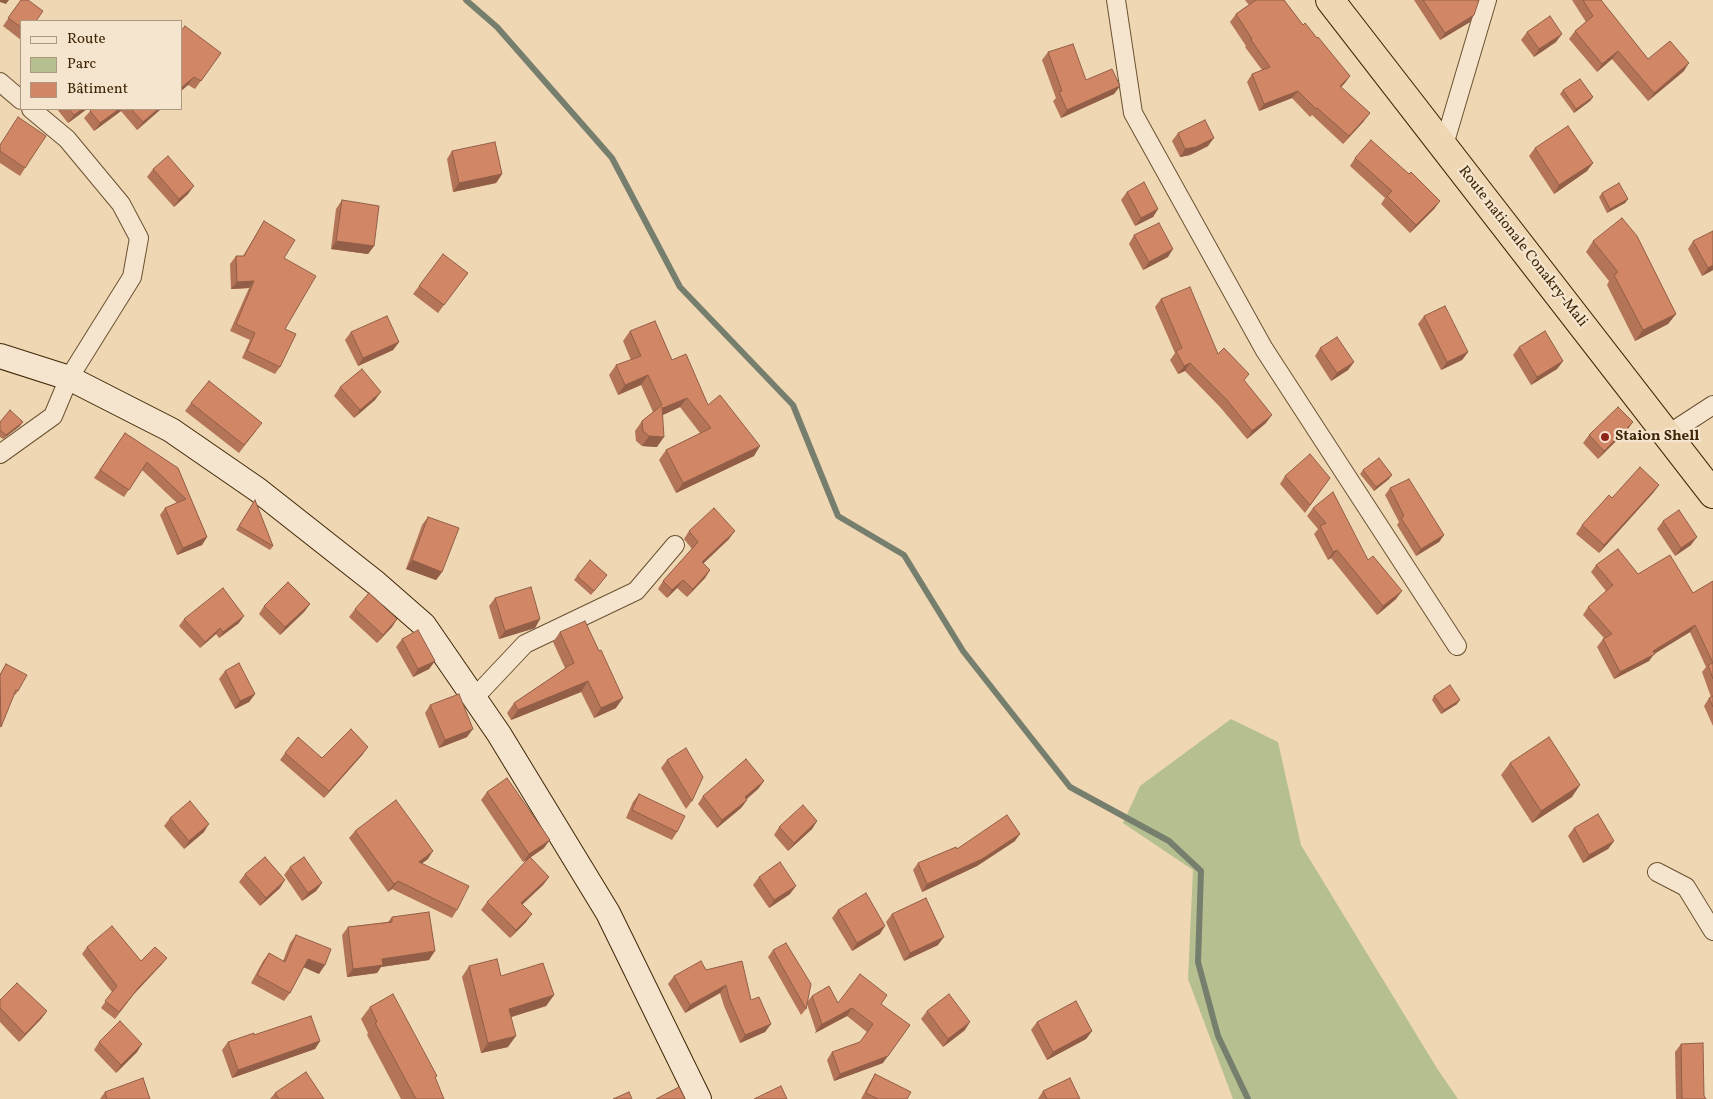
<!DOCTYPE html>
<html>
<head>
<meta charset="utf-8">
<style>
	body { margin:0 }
	#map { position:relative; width:1713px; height:1099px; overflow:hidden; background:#efd7b3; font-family:Vollkorn,serif }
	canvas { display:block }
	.legend { position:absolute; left:20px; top:20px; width:162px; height:90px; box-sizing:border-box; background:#f5e5ce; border:1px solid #ac997e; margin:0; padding:6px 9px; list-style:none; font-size:15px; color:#3f2606 }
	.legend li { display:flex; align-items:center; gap:10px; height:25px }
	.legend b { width:25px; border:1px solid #ac997e }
</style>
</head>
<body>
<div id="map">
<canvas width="1713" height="1099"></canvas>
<ul class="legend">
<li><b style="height:6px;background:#f5e5ce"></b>Route</li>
<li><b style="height:14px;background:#b5bf90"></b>Parc</li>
<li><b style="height:14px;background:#d18765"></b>Bâtiment</li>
</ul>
</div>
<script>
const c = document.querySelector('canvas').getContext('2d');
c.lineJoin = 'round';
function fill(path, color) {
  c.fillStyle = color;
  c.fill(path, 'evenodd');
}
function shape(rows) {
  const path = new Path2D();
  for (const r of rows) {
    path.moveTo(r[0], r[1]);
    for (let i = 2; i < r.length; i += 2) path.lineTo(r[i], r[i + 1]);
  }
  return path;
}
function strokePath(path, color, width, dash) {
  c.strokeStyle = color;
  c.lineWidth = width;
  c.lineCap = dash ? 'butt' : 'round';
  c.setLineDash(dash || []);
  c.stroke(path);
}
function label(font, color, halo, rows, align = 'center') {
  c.font = font + ' Vollkorn,serif';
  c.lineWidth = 4.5;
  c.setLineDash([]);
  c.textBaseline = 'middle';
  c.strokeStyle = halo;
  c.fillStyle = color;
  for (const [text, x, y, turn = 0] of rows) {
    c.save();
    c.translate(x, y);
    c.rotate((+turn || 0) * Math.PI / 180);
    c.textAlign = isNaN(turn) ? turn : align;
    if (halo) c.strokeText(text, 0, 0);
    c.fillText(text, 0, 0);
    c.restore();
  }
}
fill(shape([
	[1231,719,1278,742,1301,845,1438,1070,1458,1099,1233,1099,1188,979,1193,870,1123,823,1140,786]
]), '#b5bf90');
strokePath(shape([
	[466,0,497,27,612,158,680,287,793,405,838,516,904,555,963,651,1070,787,1169,841,1201,871,1198,962,1218,1036,1248,1099]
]), '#767e6e', 6);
const street = shape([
	[1116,0,1133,113,1264,349,1457,646],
	[0,82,21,100],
	[1444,145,1487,0],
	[1667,435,1713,405],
	[0,454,53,416,69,378,132,277,139,238,121,204,67,139,31,109],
	[474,698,525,644,636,591,675,545],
	[1657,872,1686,887,1713,931]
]);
const secondary = shape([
	[0,356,69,378,171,430,258,490,376,583,424,625,499,734,608,913,699,1099]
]);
const highway = shape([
	[1330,0,1713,494]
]);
strokePath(street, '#6b5231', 20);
strokePath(secondary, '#3f2606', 26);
strokePath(highway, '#3f2606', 30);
strokePath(street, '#f5e5ce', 18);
strokePath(secondary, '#f5e5ce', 24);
strokePath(highway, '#efd7b3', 28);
fill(shape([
	[21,0,21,40,3,26],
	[1245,0,1284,0,1303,25,1317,38,1350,76,1341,87,1364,121,1343,144,1312,115,1310,117,1292,98,1259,111,1247,82,1252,74,1262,70,1245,47,1246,46,1230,22,1236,14,1249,5],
	[1414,0,1479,0,1470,22,1440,40],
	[1572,0,1601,0,1648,59,1684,71,1648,101,1612,59,1597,72,1569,39,1575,31,1586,22],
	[181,31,221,53,195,89,188,85,181,91],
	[1527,32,1556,42,1534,57,1521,40],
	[1048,52,1086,80,1120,86,1114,94,1061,118,1053,101,1056,98,1042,60],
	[1563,90,1593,97,1590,101,1574,113,1560,94],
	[57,109,87,109,68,123],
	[92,109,161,109,137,130,121,111,94,131,84,118],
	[1178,133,1208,146,1190,155,1180,157,1172,141],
	[0,144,25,168,20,176,0,163],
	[1535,148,1593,163,1587,171,1554,194,1529,156],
	[452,151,502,174,496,183,453,192,447,159],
	[1355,158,1440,201,1434,209,1410,233,1381,204,1385,198,1350,166],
	[153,169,188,194,174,207,147,177],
	[1127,192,1158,209,1153,217,1135,226,1121,200],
	[1602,193,1628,199,1625,203,1607,213,1599,197],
	[342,200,374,246,368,254,331,249,336,209],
	[264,221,284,258,285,329,280,367,275,374,242,358,250,340,230,331,249,288,231,289,230,264,236,256,243,256],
	[1134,235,1168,257,1143,270,1129,244],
	[1593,241,1676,314,1668,324,1635,341,1607,285,1609,281,1586,252],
	[1693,241,1713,270,1702,276,1688,249],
	[468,273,438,313,413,294,419,286],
	[1161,299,1218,354,1245,382,1266,423,1247,439,1220,407,1185,371,1178,374,1170,360,1175,353,1155,307],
	[1424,316,1468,352,1462,360,1441,370,1418,324],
	[630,331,672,360,708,405,754,456,676,493,659,460,666,450,700,433,680,407,663,415,657,447,642,446,636,441,635,431,642,421,653,412,641,385,618,395,609,375,616,365,631,360,623,341],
	[351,332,399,342,393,350,358,366,345,340],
	[1519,347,1563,361,1557,369,1531,385,1513,355],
	[1320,348,1354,362,1348,370,1331,381,1315,356],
	[340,387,375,400,354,418,334,396],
	[191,403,256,431,239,453,185,411],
	[0,422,20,426,3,439,0,437],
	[1633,422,1627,430,1598,459,1583,443,1589,435],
	[125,433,178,468,207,537,202,545,177,555,160,515,165,508,177,503,142,470,124,497,94,478],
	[1363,470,1389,479,1374,491,1360,474],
	[1285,476,1330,478,1305,513,1280,484],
	[1659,485,1653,493,1599,553,1576,534,1582,525,1612,498],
	[1390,488,1444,535,1439,542,1416,556,1397,525,1399,522,1385,495],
	[255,500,273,546,270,550,236,530],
	[1313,508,1396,599,1377,615,1331,558,1328,560,1314,534,1318,529,1307,516],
	[428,517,442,572,436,580,406,569,422,525],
	[1663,521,1691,545,1675,556,1657,529],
	[689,531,729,539,703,564,710,570,705,578,687,597,677,588,667,598,658,589,663,581,692,549,684,539],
	[1596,565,1638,574,1693,593,1713,581,1713,726,1704,706,1709,698,1711,697,1702,672,1706,667,1690,632,1654,654,1649,661,1614,679,1597,647,1603,639,1604,638,1583,615,1588,607,1606,591,1591,572],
	[607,575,591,595,574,580,577,576],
	[495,598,540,619,535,628,499,639,489,606],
	[310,604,304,612,280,635,259,614,264,606],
	[355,609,397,619,392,627,377,643,349,617],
	[184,619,239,623,219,638,216,634,200,648,179,626],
	[560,632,616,708,594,718,581,692,511,720,507,713,514,703,563,670,565,668,553,642],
	[402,639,435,661,429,669,413,677,396,647],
	[6,664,18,691,15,695,14,695,0,728,0,674],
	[225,671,255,694,249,702,235,709,219,679],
	[1434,696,1457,704,1441,714,1432,700],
	[430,705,467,737,439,748,425,713],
	[285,753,322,758,363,754,324,798,280,760],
	[667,760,692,801,686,809,661,768],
	[1510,763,1572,797,1532,823,1501,775],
	[764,781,758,789,746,799,747,800,741,808,717,828,698,804,703,796],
	[487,792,544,848,530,858,549,877,543,885,522,905,526,922,510,938,481,910,487,902,527,860,523,862,481,800],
	[639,794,677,832,672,840,626,818,633,802],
	[170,818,204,832,184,849,164,826],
	[817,821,812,829,788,851,774,835,779,827],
	[1574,828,1614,841,1608,849,1583,863,1568,836],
	[355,831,428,859,422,863,457,910,452,918,392,889,388,892,349,838],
	[1015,841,977,866,922,892,913,870,918,863,957,849],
	[290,867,322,883,316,891,302,901,284,875],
	[245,874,280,888,260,906,239,882],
	[759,877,790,894,769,908,753,885],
	[838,910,880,934,852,951,832,918],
	[892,914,938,945,904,961,886,922],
	[392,917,429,960,381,967,377,973,347,977,342,935,348,927,388,922],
	[296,935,319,974,304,967,290,993,284,1001,251,983,263,961,269,953,283,961,290,943],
	[87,947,141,961,162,964,134,994,115,1019,101,1008,112,992,82,954],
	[773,950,807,1002,812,996,838,1003,881,1004,883,1063,834,1081,827,1060,832,1052,860,1042,867,1032,847,1016,815,1033,816,1031,807,1004,806,1009,801,1015,768,957],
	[469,966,501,976,554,995,546,1006,511,1017,508,1047,481,1053,462,977],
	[706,970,751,1000,771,1024,765,1032,740,1043,724,1006,720,993,685,1013,668,984,674,976],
	[0,1000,47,1011,41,1019,19,1042,0,1022],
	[370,1007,437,1076,435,1078,444,1099,401,1099,367,1035,368,1033,361,1019],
	[927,1011,965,1030,943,1047,921,1019],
	[1037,1022,1092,1031,1086,1039,1047,1060,1031,1030],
	[254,1035,320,1041,315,1049,232,1078,222,1050,228,1042],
	[99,1042,142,1044,137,1052,116,1073,94,1050],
	[1681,1044,1706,1099,1676,1099,1675,1052],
	[875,1074,907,1099,861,1099,870,1082],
	[1043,1091,1080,1099,1038,1099],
	[105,1092,150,1099,100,1099],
	[275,1093,324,1099,270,1099]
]), '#b47457');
fill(shape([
	[0,0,9,0,6,4,0,2],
	[1474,15,1470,22,1440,40,1445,33],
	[1562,34,1556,42,1534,57,1539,49],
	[1618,51,1612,59,1597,72,1602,64],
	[1689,63,1684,71,1648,101,1654,93],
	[1350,76,1345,83,1334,94,1340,86],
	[194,77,188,85,181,91,181,88],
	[1120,86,1114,94,1061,118,1067,110],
	[1298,91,1292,98,1259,111,1264,104],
	[1593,97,1590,101,1574,113,1576,109],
	[82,109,87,109,68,123,74,115],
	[119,109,122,109,121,111,94,131,100,123],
	[158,109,161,109,137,130,143,122],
	[1370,113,1364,121,1343,144,1349,136],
	[1214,138,1208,146,1190,155,1180,157,1185,149],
	[1593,163,1587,171,1554,194,1559,185],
	[502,174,496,183,453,192,459,183],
	[194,186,188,194,174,207,179,199],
	[1628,199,1625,203,1607,213,1610,209],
	[1440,201,1434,209,1410,233,1416,225],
	[1158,209,1153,217,1135,226,1141,218],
	[336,241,374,246,368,254,331,249],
	[1173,249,1168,257,1143,270,1149,262],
	[1713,265,1713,270,1702,276,1708,268],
	[254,281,249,288,231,289,237,282],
	[1676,314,1668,324,1635,341,1643,330],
	[399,342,393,350,358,366,363,358],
	[1468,352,1462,360,1441,370,1447,362],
	[1563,361,1557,369,1531,385,1537,377],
	[1354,362,1348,370,1331,381,1337,373],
	[1190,363,1185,371,1178,374,1184,366],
	[648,375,641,385,618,395,625,385],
	[381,392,375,400,354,418,360,410],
	[687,398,680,407,656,418,663,408],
	[1272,415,1266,423,1247,439,1252,431],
	[23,422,20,426,3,439,6,435],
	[1633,422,1627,430,1598,459,1604,451],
	[649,436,664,437,657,447,642,446],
	[760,446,754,456,676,493,683,483],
	[1392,475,1389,479,1374,491,1376,487],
	[1659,485,1653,493,1599,553,1604,545],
	[735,531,729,539,696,570,702,562],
	[1444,535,1439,542,1416,556,1421,549],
	[207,537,202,545,177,555,183,548],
	[1697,537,1691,545,1675,556,1681,548],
	[1337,550,1331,558,1328,560,1333,552],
	[412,560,442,572,436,580,406,569],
	[710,570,705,578,687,597,693,589],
	[683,580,677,588,667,598,672,590],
	[1402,591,1396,599,1377,615,1383,606],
	[310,604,304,612,280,635,285,627],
	[244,616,239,623,219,638,223,632],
	[397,619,392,627,377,643,383,635],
	[540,619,535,628,499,639,505,631],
	[1695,625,1690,632,1654,654,1649,661,1614,679,1620,672],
	[220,628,216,634,200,648,205,642],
	[435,661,429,669,413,677,418,669],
	[588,681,581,692,511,720,518,710],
	[255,694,249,702,235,709,240,701],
	[623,698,616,708,594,718,601,708],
	[1460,700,1457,704,1441,714,1444,710],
	[473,729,467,737,439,748,445,740],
	[368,747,363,754,324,798,329,791],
	[764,781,758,789,739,806,745,797],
	[1580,785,1572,797,1532,823,1541,811],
	[747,800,741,808,717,828,722,820],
	[817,821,812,829,788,851,794,843],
	[209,824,204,832,184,849,189,841],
	[1020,834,1015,841,977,866,922,892,927,884],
	[550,840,544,848,523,862,529,854],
	[1614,841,1608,849,1583,863,1589,855],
	[433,851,428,859,413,870,419,862],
	[549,877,543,885,515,911,521,903],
	[285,880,280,888,260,906,266,898],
	[398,881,392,889,388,892,394,884],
	[322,883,316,891,302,901,308,893],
	[796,886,790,894,769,908,774,900],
	[532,914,526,922,510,938,516,930],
	[885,926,880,934,852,951,857,943],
	[944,937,938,945,904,961,910,953],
	[435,951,429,960,381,967,377,973,347,977,353,969,382,959],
	[167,958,162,964,134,994,115,1019,139,987],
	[308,959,325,965,319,974,303,967],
	[726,985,720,993,685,1013,690,1005],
	[554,995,546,1006,502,1020,509,1009],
	[852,1008,847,1016,815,1033,821,1025],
	[47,1011,41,1019,19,1042,25,1034],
	[970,1022,965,1030,943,1047,948,1039],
	[771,1024,765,1032,740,1043,745,1035],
	[910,1025,883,1063,834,1081,840,1074],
	[1092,1031,1086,1039,1047,1060,1053,1052],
	[516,1036,508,1047,481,1053,488,1043],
	[320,1041,315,1049,232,1078,238,1070],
	[142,1044,137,1052,116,1073,121,1065]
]), '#925e47');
const building = shape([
	[21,0,28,0,43,11,36,21,21,21,21,27,8,18,21,0],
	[1256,0,1284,0,1303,25,1305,23,1317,38,1318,37,1350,76,1340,86,1370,113,1349,136,1317,108,1316,109,1298,91,1264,104,1252,74,1270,67,1251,40,1252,39,1236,14,1256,0],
	[1423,0,1479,0,1474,15,1445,33,1423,0],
	[1583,0,1601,0,1648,59,1670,41,1689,63,1654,93,1618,51,1602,64,1575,31,1593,16,1583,0],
	[1550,16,1562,34,1539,49,1527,32,1550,16],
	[185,26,221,53,201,81,194,77,181,88,181,31,185,26],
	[1073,44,1086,80,1112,69,1120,86,1067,110,1059,92,1062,91,1048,52,1073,44],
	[1580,79,1593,97,1576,109,1563,90,1580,79],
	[69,109,82,109,74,115,69,109],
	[92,109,119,109,100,123,90,111,92,109],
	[131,109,158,109,143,122,131,109],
	[18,117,46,136,25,168,0,151,0,145,18,117],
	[1205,120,1214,138,1196,147,1185,149,1178,133,1205,120],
	[1568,126,1593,163,1559,185,1535,148,1568,126],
	[1371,140,1409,174,1411,172,1440,201,1416,225,1387,196,1392,191,1355,158,1371,140],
	[495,142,502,174,459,183,452,151,495,142],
	[168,156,194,186,179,199,153,169,168,156],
	[1144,182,1158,209,1141,218,1127,192,1144,182],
	[1619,183,1628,199,1610,209,1602,193,1619,183],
	[342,200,379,206,374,246,336,241,342,200],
	[1622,218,1637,236,1676,314,1643,330,1614,275,1618,272,1593,241,1622,218],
	[264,221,295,240,284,258,316,276,285,329,296,334,280,367,247,351,255,333,236,324,254,281,237,282,236,256,244,256,264,221],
	[1159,223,1173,249,1149,262,1134,235,1159,223],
	[1713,231,1713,265,1708,268,1693,241,1713,231],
	[443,254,468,273,444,305,419,286,443,254],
	[1190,287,1218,354,1224,348,1249,374,1244,380,1272,415,1252,431,1226,399,1190,363,1184,366,1176,351,1182,348,1161,299,1190,287],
	[1445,306,1468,352,1447,362,1424,316,1445,306],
	[387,316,399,342,363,358,351,332,387,316],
	[655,321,672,360,686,354,708,405,720,395,760,446,683,483,666,450,711,428,687,398,663,408,662,407,664,437,649,436,643,431,642,421,662,405,648,375,625,385,616,365,641,356,630,331,655,321],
	[1545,331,1563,361,1537,377,1519,347,1545,331],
	[1337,337,1354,362,1337,373,1320,348,1337,337],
	[362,369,381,392,360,410,340,387,362,369],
	[209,381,262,423,244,445,191,403,209,381],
	[1618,407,1633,422,1604,451,1589,435,1618,407],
	[10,410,23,422,6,435,0,430,0,422,10,410],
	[125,433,178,468,207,537,183,548,165,508,186,499,147,462,129,490,100,470,125,433],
	[1310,454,1330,478,1310,505,1285,476,1310,454],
	[1379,458,1392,475,1376,487,1363,470,1379,458],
	[1640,467,1659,485,1604,545,1582,525,1609,495,1612,498,1640,467],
	[1409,479,1444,535,1421,549,1401,518,1404,516,1390,488,1409,479],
	[1333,492,1368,560,1373,556,1402,591,1383,606,1337,550,1333,552,1320,526,1326,523,1313,508,1333,492],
	[255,500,273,546,239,526,255,500],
	[714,508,735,531,702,562,710,570,693,589,683,580,672,590,663,581,698,542,689,531,714,508],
	[1679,510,1697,537,1681,548,1663,521,1679,510],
	[428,517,459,528,442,572,412,560,428,517],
	[1618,549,1638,574,1670,555,1693,593,1713,581,1713,679,1708,665,1713,663,1695,625,1653,651,1655,654,1620,672,1603,639,1612,634,1588,607,1613,585,1596,565,1618,549],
	[590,560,607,575,594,591,577,576,590,560],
	[288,582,310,604,285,627,264,606,288,582],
	[531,587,540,619,505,631,495,598,531,587],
	[223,588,244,616,223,632,220,628,205,642,184,619,223,588],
	[369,593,397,619,383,635,355,609,369,593],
	[585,621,599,651,601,650,623,698,601,708,588,681,518,710,514,703,566,668,566,667,574,663,560,632,585,621],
	[418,630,435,661,418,669,402,639,418,630],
	[239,663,255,694,240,701,225,671,239,663],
	[6,664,27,675,18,691,16,690,1,727,0,675,6,664],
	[1450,685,1460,700,1444,710,1434,696,1450,685],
	[459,694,473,729,445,740,430,705,459,694],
	[1713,696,1713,707,1709,698,1713,696],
	[351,729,368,747,329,791,285,753,298,737,322,758,351,729],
	[1549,737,1580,785,1541,811,1510,763,1549,737],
	[686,748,703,777,692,801,667,760,686,748],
	[746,759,764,781,745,797,747,800,722,820,703,796,746,759],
	[507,778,550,840,529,854,487,792,507,778],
	[639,794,685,816,677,832,632,810,639,794],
	[396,800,433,851,419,862,469,886,457,910,398,881,394,884,355,831,396,800],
	[190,801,209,824,189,841,170,818,190,801],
	[803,805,817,821,794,843,779,827,803,805],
	[1598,814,1614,841,1589,855,1574,828,1598,814],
	[1007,815,1020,834,982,859,927,884,918,863,956,847,957,849,1007,815],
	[265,857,285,880,266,898,245,874,265,857],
	[304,857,322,883,308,893,290,867,304,857],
	[530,857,549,877,521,903,532,914,516,930,487,902,530,857],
	[780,862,796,886,774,900,759,877,780,862],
	[866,893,885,926,857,943,838,910,866,893],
	[926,898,944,937,910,953,892,914,926,898],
	[429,912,435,951,382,959,383,965,353,969,348,927,392,922,392,917,429,912],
	[112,926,141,961,155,947,167,958,139,987,119,1012,105,1001,117,986,87,947,112,926],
	[296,935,331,949,325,965,308,959,290,993,257,975,269,953,285,962,296,935],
	[786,943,811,984,806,1009,773,950,786,943],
	[497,959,501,976,543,963,554,995,509,1009,516,1036,488,1043,469,966,497,959],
	[701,961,706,970,742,961,751,1000,759,997,771,1024,745,1035,729,998,726,985,690,1005,674,976,701,961],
	[860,974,887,995,881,1004,910,1025,888,1056,840,1074,832,1052,860,1042,873,1024,852,1008,821,1025,822,1024,812,996,829,986,838,1003,860,974],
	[17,983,47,1011,25,1034,0,1008,0,1000,17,983],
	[393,994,437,1076,435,1077,444,1099,416,1099,375,1023,377,1022,370,1007,393,994],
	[949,994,970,1022,948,1039,927,1011,949,994],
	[1076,1001,1092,1031,1053,1052,1037,1022,1076,1001],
	[311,1016,320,1041,238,1070,228,1042,254,1033,254,1035,311,1016],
	[120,1021,142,1044,121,1065,99,1042,120,1021],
	[1703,1043,1704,1096,1706,1099,1682,1099,1681,1044,1703,1043],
	[306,1072,324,1099,279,1099,275,1093,306,1072],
	[875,1074,911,1092,907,1099,878,1099,866,1093,875,1074],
	[143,1078,150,1099,107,1099,105,1092,143,1078],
	[1070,1078,1080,1099,1047,1099,1043,1091,1070,1078],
	[781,1086,787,1099,754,1099,781,1086],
	[679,1087,685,1099,656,1099,679,1087],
	[629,1092,632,1099,613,1099,629,1092]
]);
fill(building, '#d18765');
strokePath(building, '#925e47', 1);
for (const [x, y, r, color] of [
	[1605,437,5,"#8f2418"]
]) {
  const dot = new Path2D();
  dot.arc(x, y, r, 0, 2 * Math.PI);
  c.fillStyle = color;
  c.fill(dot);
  strokePath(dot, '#f5e5ce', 2);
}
label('15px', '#3f2606', '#f5e5ce', [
	["Route nationale Conakry-Mali",1522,247,52]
]);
label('bold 15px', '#3f2606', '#f5e5ce', [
	["Staion Shell",1615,437]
], 'left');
</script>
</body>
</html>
